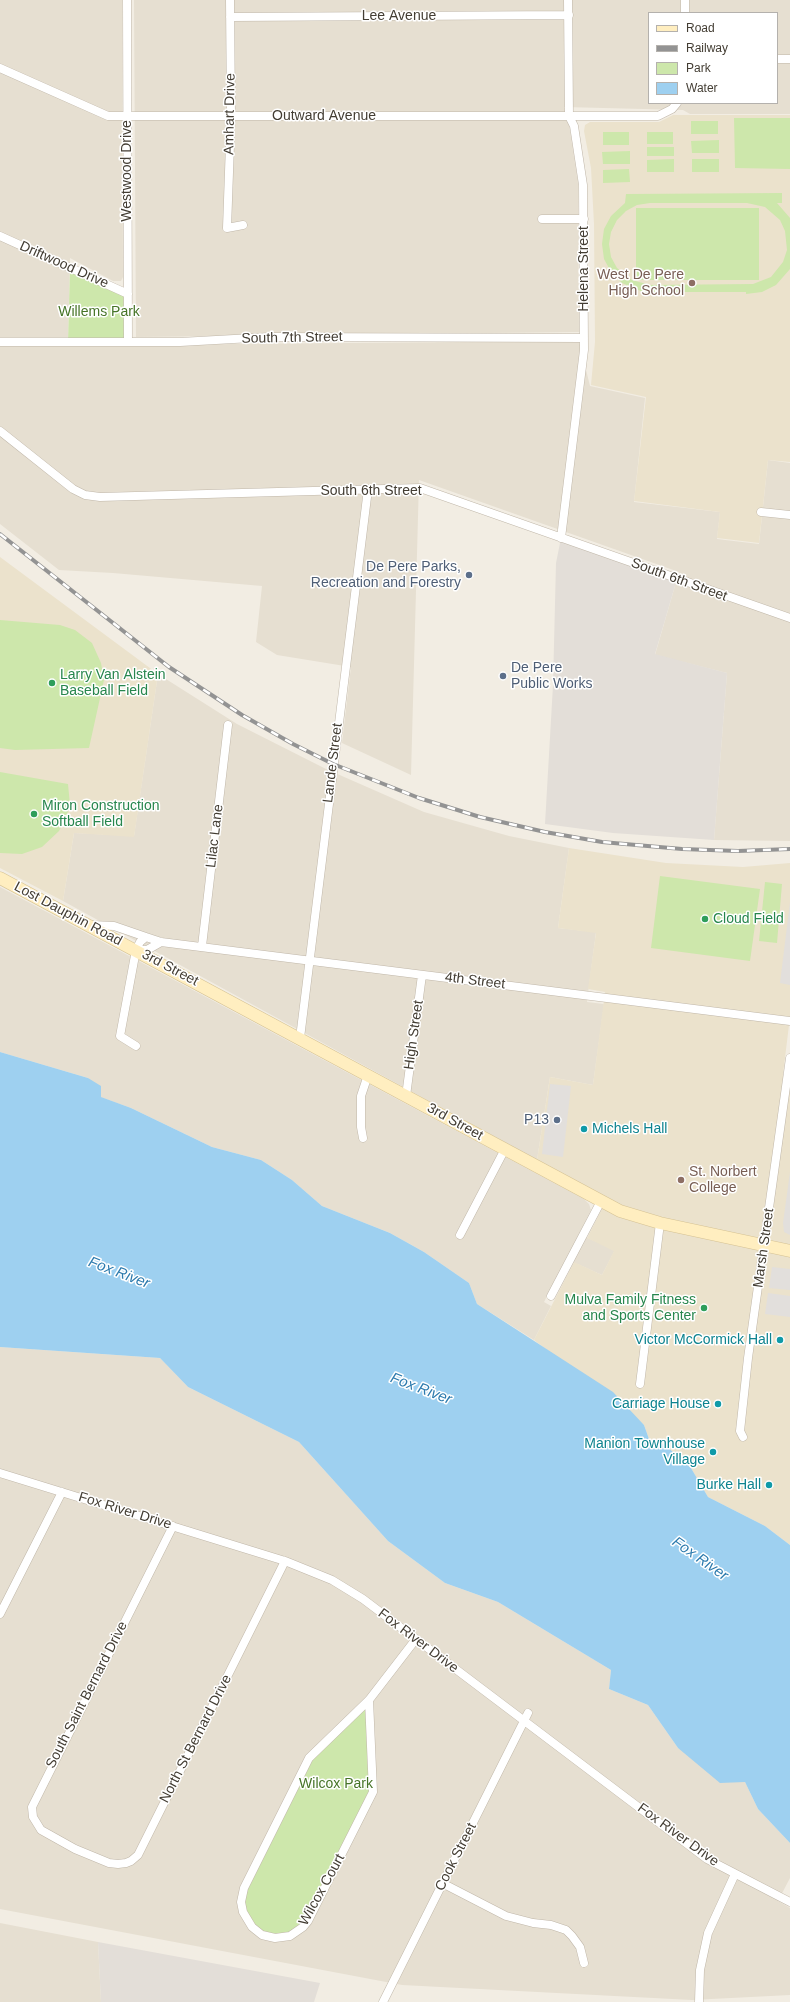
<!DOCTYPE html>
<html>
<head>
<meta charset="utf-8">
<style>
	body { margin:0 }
	#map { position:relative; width:790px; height:2002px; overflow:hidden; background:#f2ede3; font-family:Arial,sans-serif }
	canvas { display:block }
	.legend { position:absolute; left:648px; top:12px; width:130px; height:92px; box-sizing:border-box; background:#fff; border:1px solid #b4b1ad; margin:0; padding:5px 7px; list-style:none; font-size:12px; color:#433d33 }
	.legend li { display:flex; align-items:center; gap:8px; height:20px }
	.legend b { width:20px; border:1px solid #b4b1ad }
</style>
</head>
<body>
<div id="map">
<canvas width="790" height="2002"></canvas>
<ul class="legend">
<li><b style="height:5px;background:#ffeec0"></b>Road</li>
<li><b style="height:5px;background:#939393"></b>Railway</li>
<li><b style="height:11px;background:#cde7ab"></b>Park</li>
<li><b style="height:11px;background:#9ed0f0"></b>Water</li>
</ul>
</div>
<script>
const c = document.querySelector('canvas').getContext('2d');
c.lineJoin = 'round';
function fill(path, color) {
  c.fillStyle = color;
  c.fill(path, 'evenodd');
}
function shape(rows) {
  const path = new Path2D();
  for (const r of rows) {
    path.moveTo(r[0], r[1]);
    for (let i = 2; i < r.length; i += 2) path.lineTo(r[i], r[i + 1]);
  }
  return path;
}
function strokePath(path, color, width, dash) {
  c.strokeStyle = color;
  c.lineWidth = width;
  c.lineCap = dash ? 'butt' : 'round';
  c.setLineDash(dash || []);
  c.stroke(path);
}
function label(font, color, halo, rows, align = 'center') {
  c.font = font + ' Arial,sans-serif';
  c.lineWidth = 3;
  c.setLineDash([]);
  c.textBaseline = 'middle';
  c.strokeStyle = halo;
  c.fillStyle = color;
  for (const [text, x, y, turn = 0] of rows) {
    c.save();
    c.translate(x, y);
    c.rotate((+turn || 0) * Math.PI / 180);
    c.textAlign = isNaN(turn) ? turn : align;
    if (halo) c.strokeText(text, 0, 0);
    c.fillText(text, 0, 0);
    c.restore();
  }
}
fill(shape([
	[0,0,122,0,123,277,121,281,113,281,70,258,68,337,0,337],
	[134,0,790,0,790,114,690,114,683,110,564,107,569,124,578,183,579,332,136,337],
	[649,13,777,13,777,103,649,103],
	[579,341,590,386,645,398,634,502,720,512,717,539,759,544,768,460,790,463,790,841,714,840,727,673,655,655,679,572,419,480,411,775,342,743,351,667,277,655,256,642,262,586,113,573,59,570,0,524,0,346],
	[158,674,237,724,326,769,424,812,509,836,569,848,558,928,596,932,587,1002,604,1004,593,1085,550,1077,537,1160,63,901,74,833,134,836],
	[0,887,584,1199,589,1204,591,1210,579,1234,615,1250,602,1275,566,1259,544,1302,551,1306,534,1340,477,1304,469,1283,424,1252,390,1233,322,1206,292,1180,261,1160,212,1147,131,1108,100,1097,88,1078,0,1052],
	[0,1347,160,1358,188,1387,299,1442,388,1541,445,1583,498,1602,611,1670,609,1689,648,1705,678,1748,745,1782,758,1809,790,1843,790,1878,778,1901,790,1908,790,1995,692,2000,402,1985,0,1909],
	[0,1923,98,1942,101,2002,0,2002]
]), '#e6dfd1');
fill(shape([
	[561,538,677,579,655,654,727,673,714,840,613,833,545,824,553,685,556,563],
	[98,1942,320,1983,314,2002,101,2002]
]), '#e3ded8');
fill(shape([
	[673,115,790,115,790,462,768,460,759,543,717,538,720,512,634,501,646,397,591,385,595,342,594,224,591,168,584,131,585,125,590,122,659,122],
	[0,557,158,674,134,837,74,833,63,901,0,868],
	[569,848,666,863,743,867,790,863,790,1017,783,1074,790,1075,790,1545,765,1526,708,1497,691,1468,665,1445,649,1439,644,1425,534,1340,574,1262,602,1275,614,1251,587,1238,607,1199,537,1160,550,1077,593,1085,605,992,588,989,596,933,558,928]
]), '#ebe2cc');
fill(shape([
	[734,118,790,118,790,169,735,168],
	[691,121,718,121,718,134,691,134],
	[603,132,629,132,629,145,603,145],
	[647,132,673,132,673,144,647,144],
	[719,140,719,153,692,153,691,141],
	[647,147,674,147,674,156,647,156],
	[630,151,630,164,603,164,602,152],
	[674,159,674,172,647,172,647,160],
	[692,159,719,159,719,172,692,172],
	[629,169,630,182,603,183,603,170],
	[782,193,782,203,777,203,790,218,790,269,776,285,762,292,746,294,746,292,643,292,622,283,611,272,604,259,602,244,604,229,611,216,625,203,626,194],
	[650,203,747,203,765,207,780,220,785,231,787,250,783,262,771,277,753,284,650,285,632,280,617,268,611,257,609,244,611,232,617,220,626,211,637,205],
	[636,208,759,208,759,280,636,280],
	[70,268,128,294,128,342,68,342],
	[0,620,60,625,75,630,92,643,101,663,104,680,89,748,15,750,0,748],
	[0,772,68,784,70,805,66,818,59,831,42,847,22,854,0,853],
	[660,876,760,889,750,961,651,948],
	[765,882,782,884,777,943,759,941],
	[369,1700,373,1792,308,1921,283,1938,257,1931,241,1902,309,1758]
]), '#cde7ab');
fill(shape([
	[790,902,790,985,780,983],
	[550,1084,571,1086,563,1157,542,1154],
	[790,1172,790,1235,784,1232,783,1223],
	[772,1267,790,1269,790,1290,769,1288],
	[768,1293,790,1296,790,1317,765,1314]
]), '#e2dfdc');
fill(shape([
	[0,1052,88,1078,101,1086,101,1097,131,1108,212,1147,261,1160,292,1180,322,1206,390,1233,424,1252,469,1283,477,1304,613,1392,644,1425,649,1439,665,1445,691,1468,708,1497,765,1526,790,1545,790,1843,758,1809,745,1782,720,1783,678,1748,648,1705,609,1689,611,1670,498,1602,445,1583,388,1541,299,1442,188,1387,160,1358,0,1347]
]), '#9ed0f0');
const minor = shape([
	[127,0,128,342],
	[230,0,231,116,227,228,243,225],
	[685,0,685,13],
	[230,17,569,15],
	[777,59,790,59],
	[0,68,108,116,658,116,672,109,677,103],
	[542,219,584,219],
	[0,236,128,294],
	[0,342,180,342,270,337,584,338],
	[0,431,73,489,85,495,100,497,420,488,790,618],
	[761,512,790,515],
	[561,538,584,350,583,185,574,126,569,116,568,0],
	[91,925,114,926,146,937],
	[202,946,228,725],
	[137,950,147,950,161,942],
	[300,1038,368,489],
	[136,1046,120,1036,136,950,140,942,146,937,161,942,790,1021],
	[406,1096,422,975],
	[363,1138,361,1127,361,1096,368,1075],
	[460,1235,505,1149],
	[551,1296,601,1201],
	[640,1384,660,1223],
	[743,1437,740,1431,748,1358,790,1058],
	[0,1473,285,1561,332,1580,363,1599,707,1859,790,1902],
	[173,1526,32,1807,33,1817,41,1830,75,1849,109,1863,118,1864,126,1863,131,1861,138,1855,285,1561],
	[0,1614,62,1492],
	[369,1700,373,1792,308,1921,303,1927,290,1936,275,1938,262,1935,252,1927,243,1912,241,1902,244,1888,309,1758,369,1700],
	[369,1700,416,1639],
	[442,1883,506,1916,533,1923,551,1925,566,1930,572,1936,580,1947,584,1963],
	[383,2002,528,1713],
	[699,2002,700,1970,708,1933,735,1874]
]);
const secondary = shape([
	[0,878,620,1211,660,1223,790,1251]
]);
strokePath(minor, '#c0b7a9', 9);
strokePath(secondary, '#d5c294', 13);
strokePath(minor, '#fff', 8);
strokePath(secondary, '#ffeec0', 12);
const rail = shape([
	[0,534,169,667,242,715,293,744,333,764,419,798,480,817,545,832,602,842,682,849,738,851,790,849]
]);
strokePath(rail, '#939393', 4);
strokePath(rail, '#fff', 2.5, [8]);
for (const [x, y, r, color] of [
	[692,283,4,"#8d6e63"],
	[469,575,4,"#5c6f8a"],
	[503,676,4,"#5c6f8a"],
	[52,683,4,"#2e9e5b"],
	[34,814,4,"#2e9e5b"],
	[705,919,4,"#2e9e5b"],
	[557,1120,4,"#5c6f8a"],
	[584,1129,4,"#0f9aa8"],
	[681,1180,4,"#8d6e63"],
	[704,1308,4,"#2e9e5b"],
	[780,1340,4,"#0f9aa8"],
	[718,1404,4,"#0f9aa8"],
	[713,1452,4,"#0f9aa8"],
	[769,1485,4,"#0f9aa8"]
]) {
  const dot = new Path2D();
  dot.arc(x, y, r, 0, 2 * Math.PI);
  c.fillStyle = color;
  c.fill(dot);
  strokePath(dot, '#fff', 1.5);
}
label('14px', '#433d33', '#fff', [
	["Lee Avenue",399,16],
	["Amhart Drive",230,114,-89],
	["Outward Avenue",324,116],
	["Westwood Drive",127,171,-90],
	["Driftwood Drive",64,265,24],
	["Helena Street",584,269,-90],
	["South 7th Street",292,338,-1],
	["South 6th Street",371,491],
	["South 6th Street",679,580,20],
	["Lande Street",333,763,-83],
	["Lilac Lane",215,836,-83],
	["Lost Dauphin Road",68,914,28],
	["3rd Street",170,968,28],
	["4th Street",475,981,7],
	["High Street",414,1035,-82],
	["3rd Street",455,1122,29],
	["Marsh Street",764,1248,-82],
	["Fox River Drive",125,1511,17],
	["Fox River Drive",418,1641,37],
	["South Saint Bernard Drive",87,1695,-63],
	["North St Bernard Drive",196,1739,-63],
	["Fox River Drive",678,1835,36],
	["Cook Street",456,1857,-63],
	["Wilcox Court",322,1890,-61]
]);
label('14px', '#785e54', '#fff', [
	["West De Pere",684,275],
	["High School",684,291],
	["St. Norbert",689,1172,"left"],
	["College",689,1188,"left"]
], 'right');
label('14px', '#467427', '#fff', [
	["Willems Park",99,312],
	["Wilcox Park",336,1784]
]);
label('14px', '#4e5e75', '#fff', [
	["De Pere Parks,",461,567],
	["Recreation and Forestry",461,583],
	["De Pere",511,668,"left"],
	["Public Works",511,684,"left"],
	["P13",549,1120]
], 'right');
label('14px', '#27864d', '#fff', [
	["Larry Van Alstein",60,675],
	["Baseball Field",60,691],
	["Miron Construction",42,806],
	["Softball Field",42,822],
	["Cloud Field",713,919],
	["Mulva Family Fitness",696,1300,"right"],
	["and Sports Center",696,1316,"right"]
], 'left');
label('14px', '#0d838f', '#fff', [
	["Michels Hall",592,1129,"left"],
	["Victor McCormick Hall",772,1340],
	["Carriage House",710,1404],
	["Manion Townhouse",705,1444],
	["Village",705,1460],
	["Burke Hall",761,1485]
], 'right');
label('italic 15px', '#2d7bae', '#fff', [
	["Fox River",119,1273,21],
	["Fox River",421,1389,21],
	["Fox River",700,1559,35]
]);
</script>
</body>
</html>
